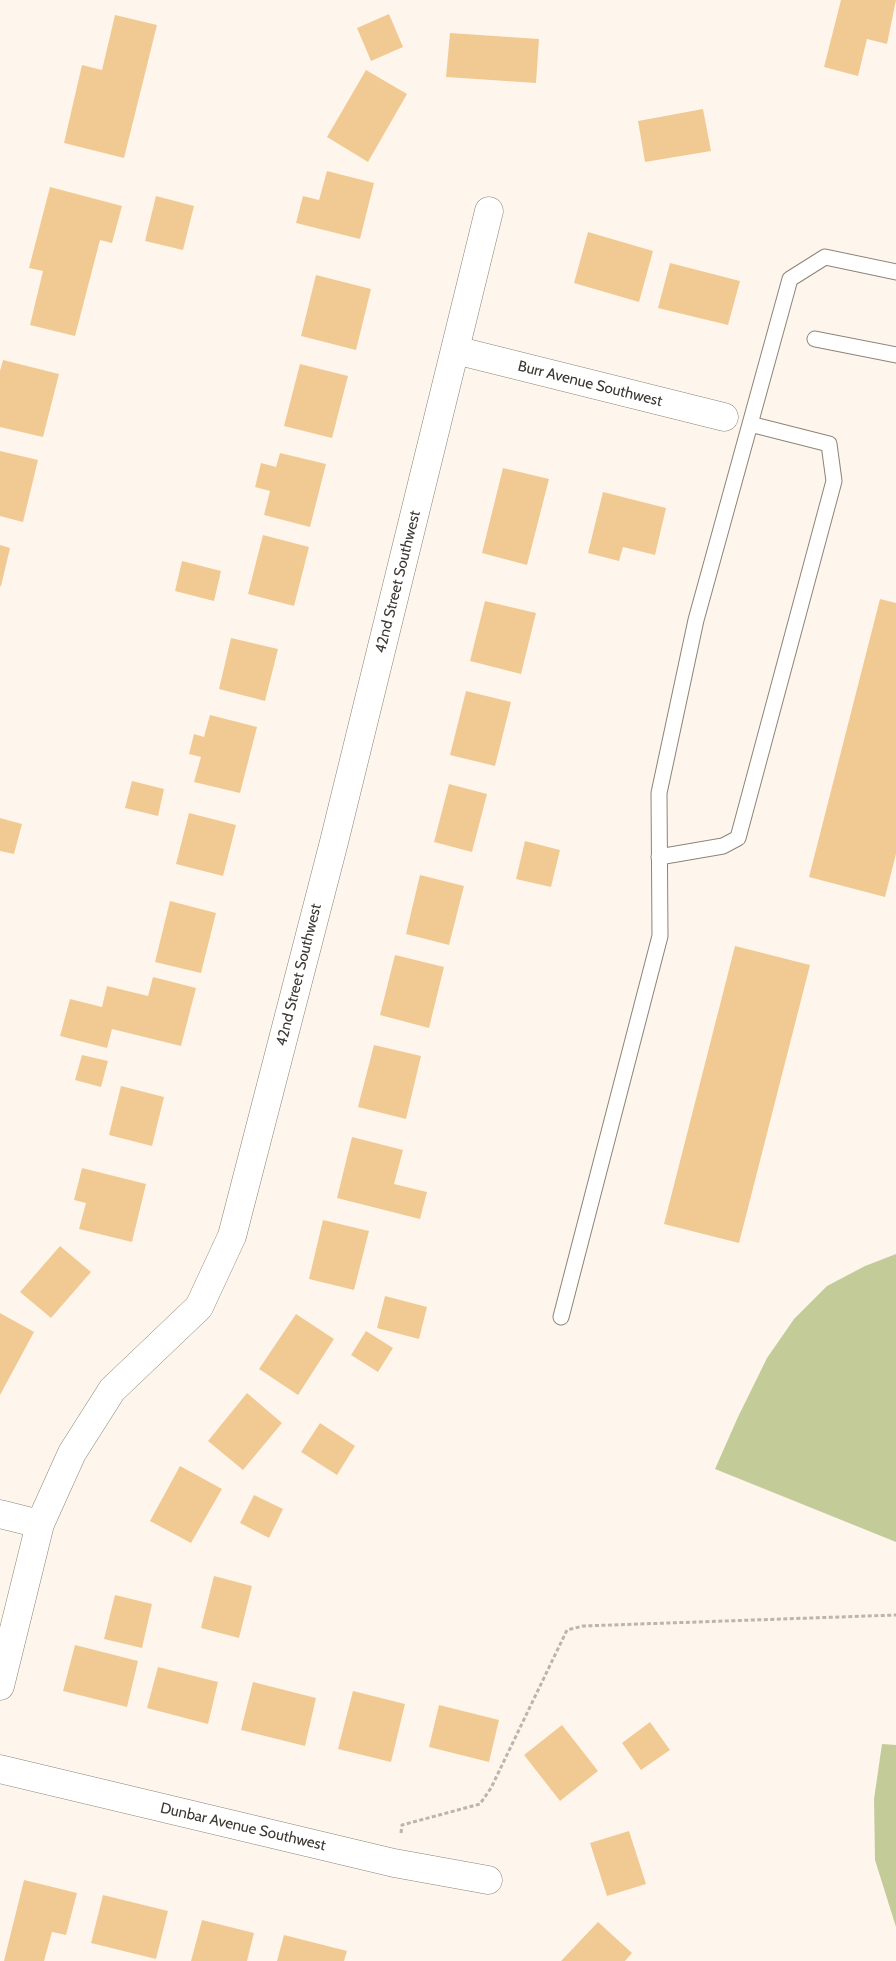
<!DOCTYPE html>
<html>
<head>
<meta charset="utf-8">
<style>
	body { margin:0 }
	canvas { display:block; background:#fef6ec }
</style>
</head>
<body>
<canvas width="896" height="1961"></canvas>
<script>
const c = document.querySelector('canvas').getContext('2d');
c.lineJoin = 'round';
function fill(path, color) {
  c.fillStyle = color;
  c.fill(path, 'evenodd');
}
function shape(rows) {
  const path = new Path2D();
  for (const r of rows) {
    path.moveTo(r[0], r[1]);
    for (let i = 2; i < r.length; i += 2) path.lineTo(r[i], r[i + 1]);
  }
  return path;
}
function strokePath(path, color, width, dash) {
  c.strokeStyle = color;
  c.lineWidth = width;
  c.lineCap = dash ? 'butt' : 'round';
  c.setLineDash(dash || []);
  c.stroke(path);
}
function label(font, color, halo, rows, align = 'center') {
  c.font = font + ' Cabin,sans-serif';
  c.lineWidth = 4.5;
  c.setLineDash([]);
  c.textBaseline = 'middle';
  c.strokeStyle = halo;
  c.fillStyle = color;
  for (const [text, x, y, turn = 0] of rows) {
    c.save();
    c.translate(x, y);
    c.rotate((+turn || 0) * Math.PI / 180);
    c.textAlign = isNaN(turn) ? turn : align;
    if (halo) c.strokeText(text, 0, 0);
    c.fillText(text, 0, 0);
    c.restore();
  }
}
fill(shape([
	[896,1254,896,1542,715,1469,738,1417,767,1358,794,1319,827,1286,865,1266],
	[882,1744,896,1745,896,1927,875,1860,874,1799]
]), '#c3cc99');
fill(shape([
	[841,0,896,0,887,44,867,39,858,76,824,67],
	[389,14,403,47,371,61,357,28],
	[115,15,157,25,124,158,64,143,82,65,102,70],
	[450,33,539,39,536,83,446,77],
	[366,70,407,94,368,162,327,137],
	[703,109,711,151,645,162,638,121],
	[327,171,374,183,360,239,296,223,303,196,319,200],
	[50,187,122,206,112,243,100,240,75,336,30,325,43,271,29,268],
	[156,196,194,206,183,250,145,241],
	[588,232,653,251,639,302,574,283],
	[670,263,740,281,728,325,658,308],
	[316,275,371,289,356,350,301,336],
	[3,360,59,374,43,437,0,427,0,371],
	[300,364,348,376,332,438,284,426],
	[0,451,38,460,23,522,0,516],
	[280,453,326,464,310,527,264,515,270,491,255,487,261,463,276,467],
	[503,468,549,479,527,565,482,553],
	[603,492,666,508,655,555,623,547,619,561,588,553],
	[263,535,309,547,294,606,248,594],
	[0,545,10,548,1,586,0,586],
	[182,561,221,571,214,601,175,591],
	[880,599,896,603,896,854,885,897,809,877],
	[485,601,536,613,521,674,470,661],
	[231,638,278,649,265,701,219,689],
	[466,691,511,702,495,766,450,755],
	[210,715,257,727,240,793,194,782,201,757,189,754,194,734,204,737],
	[132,781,164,789,158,816,125,808],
	[449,784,487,794,472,852,434,842],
	[189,813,236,825,223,876,176,864],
	[0,818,22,824,14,854,0,851],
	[525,841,560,850,551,887,516,879],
	[420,875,464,886,449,945,406,934],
	[170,901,216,913,201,973,155,962],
	[735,946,810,965,739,1243,664,1224],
	[395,955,444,967,429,1028,380,1015],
	[153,977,196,988,181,1046,112,1029,107,1048,60,1036,70,999,102,1007,107,986,148,996],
	[374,1045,421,1056,406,1119,358,1107],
	[82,1055,108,1061,101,1087,75,1080],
	[121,1086,164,1097,152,1146,109,1135],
	[352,1137,403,1150,394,1184,427,1192,420,1219,337,1198],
	[82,1168,146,1184,132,1242,79,1229,86,1203,74,1200],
	[323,1220,369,1231,354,1290,309,1279],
	[60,1246,91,1272,51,1318,20,1292],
	[385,1296,427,1307,419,1339,377,1328],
	[0,1313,34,1332,0,1395],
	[296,1314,334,1339,298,1395,259,1369],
	[366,1331,393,1348,378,1372,351,1355],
	[247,1393,282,1423,243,1470,208,1441],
	[320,1423,355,1446,337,1475,301,1452],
	[180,1466,222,1489,191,1543,150,1521],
	[254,1495,283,1509,269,1538,240,1523],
	[214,1576,252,1586,239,1638,201,1628],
	[115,1595,152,1604,142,1648,104,1639],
	[75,1645,138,1661,127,1707,63,1691],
	[158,1667,218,1682,208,1724,147,1708],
	[253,1682,316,1698,305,1746,241,1730],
	[353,1691,405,1704,391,1762,338,1749],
	[439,1705,499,1720,489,1762,429,1747],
	[650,1722,670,1750,641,1770,622,1743],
	[562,1725,598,1771,560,1801,524,1755],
	[629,1831,646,1884,607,1896,590,1843],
	[24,1880,77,1893,66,1935,52,1932,44,1961,4,1961],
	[103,1895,168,1911,156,1959,91,1943],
	[202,1920,254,1933,247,1961,191,1961],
	[598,1922,632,1953,625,1961,561,1961],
	[284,1935,347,1951,344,1961,277,1961]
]), '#f1ca93');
const lane = shape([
	[815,339,896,355],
	[659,857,723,846,738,838,834,481,829,444,750,424],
	[561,1317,660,936,659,793,696,620,790,279,825,257,896,272]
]);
const street = shape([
	[455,350,724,417],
	[0,1514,40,1524],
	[0,1686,40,1524,72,1453,112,1390,199,1307,232,1236,334,842,489,211],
	[0,1769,394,1863,488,1880]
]);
strokePath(lane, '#8c8478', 17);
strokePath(street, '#8c8478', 29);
strokePath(shape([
	[401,1833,402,1825,480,1804,491,1788,567,1630,583,1626,896,1615]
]), '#bbb5ad', 3, [4, 2.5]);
strokePath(lane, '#fff', 15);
strokePath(street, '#fff', 28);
label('15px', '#3b3833', '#fff', [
	["Burr Avenue Southwest",590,384,14],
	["42nd Street Southwest",398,582,-76],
	["42nd Street Southwest",299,975,-76],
	["Dunbar Avenue Southwest",243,1827,13]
]);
</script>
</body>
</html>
